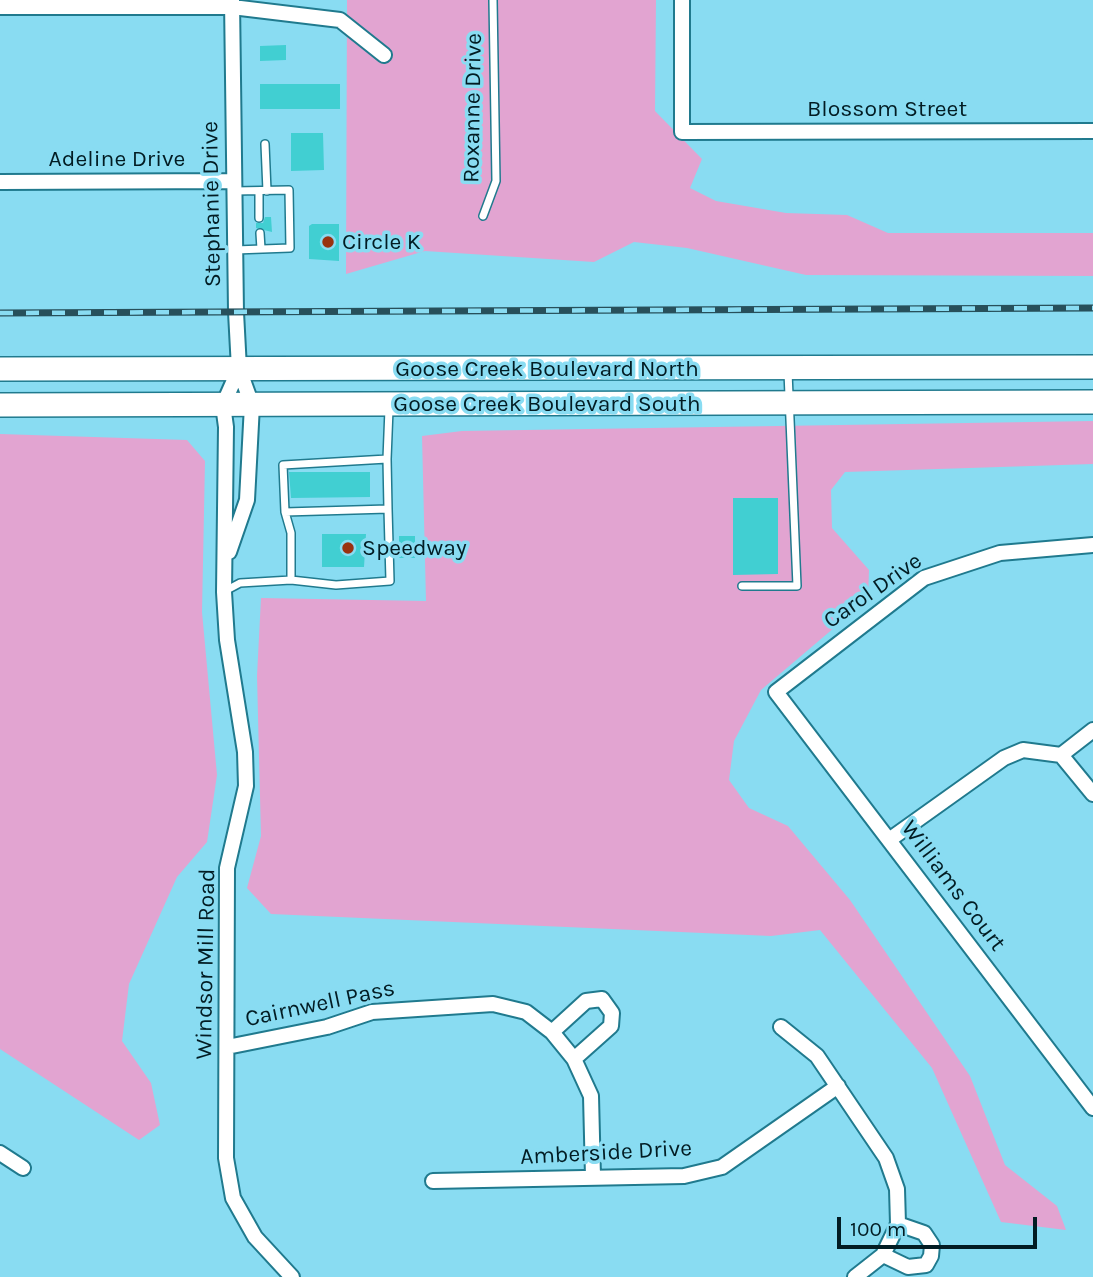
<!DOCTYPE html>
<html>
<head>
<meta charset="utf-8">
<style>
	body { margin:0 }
	#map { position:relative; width:1093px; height:1277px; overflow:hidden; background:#89dcf2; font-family:Karla,sans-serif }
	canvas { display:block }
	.scale { position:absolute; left:837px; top:1217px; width:200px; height:32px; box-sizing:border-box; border:4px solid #021c23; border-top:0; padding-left:9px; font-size:21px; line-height:24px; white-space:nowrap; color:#021c23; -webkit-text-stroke:5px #89dcf2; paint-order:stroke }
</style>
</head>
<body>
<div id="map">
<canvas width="1093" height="1277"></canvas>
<div class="scale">100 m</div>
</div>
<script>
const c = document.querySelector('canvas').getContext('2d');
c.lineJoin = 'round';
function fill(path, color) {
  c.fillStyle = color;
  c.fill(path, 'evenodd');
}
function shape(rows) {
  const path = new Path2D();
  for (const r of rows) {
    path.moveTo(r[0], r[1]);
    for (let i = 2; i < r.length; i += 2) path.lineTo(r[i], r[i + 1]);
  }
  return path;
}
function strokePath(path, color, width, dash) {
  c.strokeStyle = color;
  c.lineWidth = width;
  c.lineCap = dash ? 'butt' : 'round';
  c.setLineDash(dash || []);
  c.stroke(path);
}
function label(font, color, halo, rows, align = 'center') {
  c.font = font + ' Karla,sans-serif';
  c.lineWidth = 7;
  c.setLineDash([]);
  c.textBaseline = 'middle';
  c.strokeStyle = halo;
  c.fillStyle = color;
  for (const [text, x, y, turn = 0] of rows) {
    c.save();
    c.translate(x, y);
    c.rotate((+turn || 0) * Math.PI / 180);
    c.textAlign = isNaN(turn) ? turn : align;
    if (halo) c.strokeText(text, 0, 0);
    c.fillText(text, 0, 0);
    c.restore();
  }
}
fill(shape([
	[347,0,656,0,655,111,702,159,690,188,716,201,786,213,847,215,888,233,1093,233,1093,276,806,275,687,248,634,242,594,262,425,251,346,274],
	[1093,421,1093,464,845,472,831,490,832,528,869,570,868,599,761,690,734,741,729,780,749,808,788,826,850,900,970,1076,1005,1165,1057,1206,1066,1230,1001,1222,932,1068,820,930,771,936,271,914,247,888,261,836,257,676,261,598,426,601,422,436,462,431],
	[0,434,187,440,205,461,202,612,217,775,207,842,177,877,129,984,122,1041,151,1083,160,1125,139,1140,0,1049]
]), '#e2a4d1');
fill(shape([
	[286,45,286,60,260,61,260,46],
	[260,84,340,84,340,109,260,109],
	[291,133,323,133,324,170,291,171],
	[265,217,271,217,272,232,256,228,256,223,263,223],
	[312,224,339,224,339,261,309,259,309,226],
	[289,472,370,472,370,497,291,498],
	[733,498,778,498,778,574,733,575],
	[322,534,366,534,364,567,322,567],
	[399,536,415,536,415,558,399,558]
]), '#41cfd2');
const service = shape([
	[265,144,267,191],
	[234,191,289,190,290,248,235,250],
	[259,191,259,218],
	[483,216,496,181,493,0],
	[260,233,261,249],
	[285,512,388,509,387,459],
	[291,580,336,585,390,581,388,509],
	[742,586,797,586,788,372],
	[225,591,240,583,291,580,291,533,285,512,283,465,387,459,389,409]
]);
const minor = shape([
	[682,0,682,132,1093,131],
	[0,7,232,7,340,20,384,55],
	[0,182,234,181],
	[239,369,223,405,226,427,224,592,227,640,245,752,246,786,227,868,226,1158,233,1198,255,1237,292,1277],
	[1093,545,1000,553,924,578,776,692,1093,1108],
	[229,552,247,500,252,405,239,369,236,312,232,0],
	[1061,755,1093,730],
	[889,840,1004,758,1023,750,1061,755,1093,794],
	[781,1027,817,1056,886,1158,897,1189,898,1224,883,1255,908,1267,926,1265,931,1256,932,1245,924,1233,898,1224],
	[552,1032,586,1001,602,999,612,1013,611,1026,574,1059],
	[227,1047,327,1027,372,1012,493,1004,526,1012,552,1032,574,1059,591,1096,593,1177],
	[0,1153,23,1168],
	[433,1181,684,1176,722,1167,838,1086],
	[855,1277,883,1255]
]);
const trunk = shape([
	[0,369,1093,367],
	[0,405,1093,402]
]);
strokePath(service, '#207a8e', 10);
strokePath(minor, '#207a8e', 18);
strokePath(trunk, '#207a8e', 26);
strokePath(service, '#fff', 7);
strokePath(minor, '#fff', 14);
strokePath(trunk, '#fff', 23);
const rail = shape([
	[0,313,1093,308]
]);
strokePath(rail, '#27505b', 7);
strokePath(rail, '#89dcf2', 4.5, [13]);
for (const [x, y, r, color] of [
	[328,242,7,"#993210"],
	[348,548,7,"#993210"]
]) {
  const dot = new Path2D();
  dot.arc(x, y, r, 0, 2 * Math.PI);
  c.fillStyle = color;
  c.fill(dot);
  strokePath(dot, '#89dcf2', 2.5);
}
label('23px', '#021c23', '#89dcf2', [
	["Roxanne Drive",473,108,-89],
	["Blossom Street",887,109],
	["Adeline Drive",117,159],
	["Stephanie Drive",212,204,-91],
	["Goose Creek Boulevard North",547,369],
	["Goose Creek Boulevard South",547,404],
	["Carol Drive",873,591,-35],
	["Williams Court",953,886,53],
	["Windsor Mill Road",206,964,-89],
	["Cairnwell Pass",320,1004,-12],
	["Amberside Drive",606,1153,-3]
]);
label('23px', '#021c23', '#89dcf2', [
	["Circle K",342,242],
	["Speedway",362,548]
], 'left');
</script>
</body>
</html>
